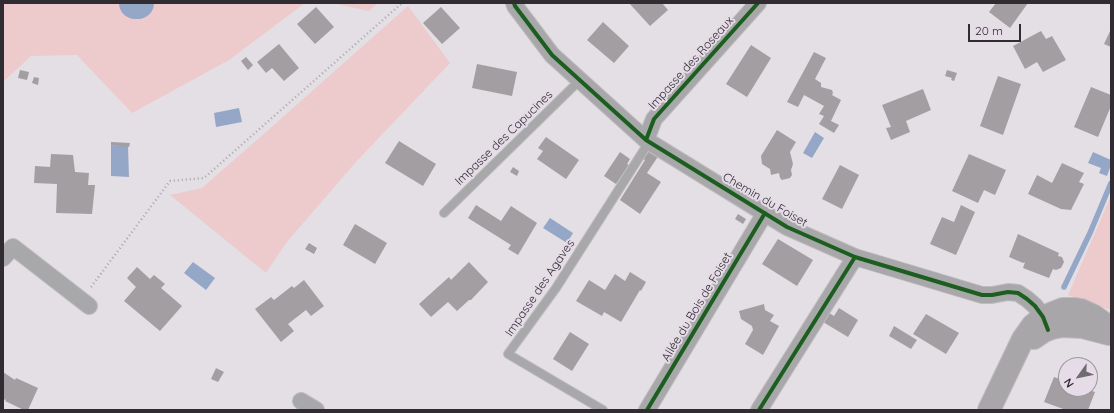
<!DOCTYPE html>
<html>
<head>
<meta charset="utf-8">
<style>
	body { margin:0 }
	#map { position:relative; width:1114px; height:413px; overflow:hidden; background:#e4dfe4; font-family:Quicksand,sans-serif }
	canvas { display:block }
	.frame { position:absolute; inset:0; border:4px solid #302c31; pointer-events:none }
	.north { position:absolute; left:1058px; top:357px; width:40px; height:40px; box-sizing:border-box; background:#e5dce7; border:1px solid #9d969e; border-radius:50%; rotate:237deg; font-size:11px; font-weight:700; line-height:16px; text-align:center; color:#302c31 }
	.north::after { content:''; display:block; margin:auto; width:14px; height:18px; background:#6f6b70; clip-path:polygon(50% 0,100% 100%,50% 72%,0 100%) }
	.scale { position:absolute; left:968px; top:24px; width:53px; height:18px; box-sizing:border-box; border:2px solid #302c31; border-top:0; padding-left:5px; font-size:12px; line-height:14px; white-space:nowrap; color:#302c31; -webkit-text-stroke:3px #e5dce7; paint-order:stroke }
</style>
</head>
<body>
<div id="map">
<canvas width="1114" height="413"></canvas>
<div class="frame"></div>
<div class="north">N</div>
<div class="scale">20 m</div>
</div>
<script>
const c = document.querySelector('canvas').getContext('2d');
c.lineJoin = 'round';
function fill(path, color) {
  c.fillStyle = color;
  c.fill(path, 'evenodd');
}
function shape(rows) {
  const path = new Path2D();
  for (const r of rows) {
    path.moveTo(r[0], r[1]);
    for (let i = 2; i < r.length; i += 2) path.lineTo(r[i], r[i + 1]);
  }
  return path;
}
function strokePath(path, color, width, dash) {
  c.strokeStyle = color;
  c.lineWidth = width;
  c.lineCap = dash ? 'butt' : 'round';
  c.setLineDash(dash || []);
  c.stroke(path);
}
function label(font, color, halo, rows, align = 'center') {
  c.font = font + ' Quicksand,sans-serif';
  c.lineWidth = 4;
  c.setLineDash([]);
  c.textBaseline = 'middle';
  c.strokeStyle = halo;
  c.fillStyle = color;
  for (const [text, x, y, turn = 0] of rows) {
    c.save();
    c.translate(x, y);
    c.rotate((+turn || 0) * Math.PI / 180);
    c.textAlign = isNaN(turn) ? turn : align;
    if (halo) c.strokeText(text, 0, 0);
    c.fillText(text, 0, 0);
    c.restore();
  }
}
fill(shape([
	[3,3,305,3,229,60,132,113,77,55,31,56,3,82],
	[332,3,378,3,369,11],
	[408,6,450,63,355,163,286,243,266,273,170,195,202,188,266,132],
	[1111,196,1111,310,1068,295]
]), '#edcacc');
fill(shape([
	[239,108,242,122,216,127,214,113],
	[815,132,824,138,812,158,803,153],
	[111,145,128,146,129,177,111,176],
	[1093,152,1111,160,1111,165,1107,176,1099,173,1101,168,1088,163],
	[550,218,573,233,567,243,543,228],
	[193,262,215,278,206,290,184,273]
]), '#95a7c7');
strokePath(shape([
	[1064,287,1090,233,1111,183]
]), '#95a7c7', 5.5);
strokePath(shape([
	[135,3,138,3]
]), '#95a7c7', 32);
fill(shape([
	[629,3,662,3,668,10,650,26],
	[996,3,1028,3,1010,28,989,12],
	[316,7,334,27,315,44,297,24],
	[441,7,460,28,442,44,423,23],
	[603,22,629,46,614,63,587,40],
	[1111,29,1111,47,1104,44],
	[1041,31,1046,39,1052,36,1066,60,1043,72,1037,62,1025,69,1013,46],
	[279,44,299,68,284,81,272,68,266,73,257,62],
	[751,45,771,58,747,97,726,84],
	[814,52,826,58,815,79,821,83,821,87,832,90,833,93,832,95,841,100,831,121,839,125,834,133,819,124,824,116,819,114,824,106,804,95,798,107,787,102],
	[246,57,253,65,248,70,241,61],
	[477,64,517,72,512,96,472,88],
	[20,70,29,72,27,80,18,78],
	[947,70,957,73,954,81,951,80,952,78,945,76],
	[998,76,1021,84,1003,135,980,126],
	[34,77,39,78,38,85,32,83],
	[1091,87,1111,95,1111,106,1098,137,1074,127],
	[923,89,931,110,906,121,910,132,891,140,886,128,891,127,882,105],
	[777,130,796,142,790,152,793,164,791,170,792,175,790,178,782,180,780,178,779,173,771,175,770,169,762,164,761,156],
	[546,137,579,160,566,179,537,159,543,151,538,148],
	[399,141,436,164,423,186,385,163],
	[111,142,130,143,129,147,111,145],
	[650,149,659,155,647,173,661,182,640,214,620,200,645,160,643,159],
	[620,152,630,159,627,164,629,165,616,184,604,176],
	[51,154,73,155,75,172,89,173,88,185,95,185,92,214,56,213,57,184,34,183,35,166,50,167],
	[969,154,1006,170,995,195,984,190,978,203,952,191],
	[1062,163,1084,173,1079,182,1084,184,1071,210,1061,209,1028,194,1037,175,1052,183],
	[840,165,859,175,842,209,822,199],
	[513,167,519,171,517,176,510,172],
	[476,205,501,221,511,206,537,223,518,255,508,249,511,245,468,218],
	[961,205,975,212,956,255,930,244,942,217,954,222],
	[738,214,746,219,743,224,735,219],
	[355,224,387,243,375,264,343,245],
	[1018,234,1059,253,1058,256,1062,257,1064,262,1061,268,1056,270,1053,269,1049,278,1023,268,1025,262,1023,263,1009,257],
	[778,239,813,260,797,286,762,264],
	[309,243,317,248,314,254,305,249],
	[469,262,488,282,471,300,469,300,457,311,448,302,431,317,419,304,449,277,451,280],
	[137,267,150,279,154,275,165,284,161,288,182,306,160,331,124,301,136,287,127,278],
	[630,272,646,282,641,291,640,290,621,322,604,312,602,316,576,301,589,280,605,290,615,274,625,281],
	[304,280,324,306,311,316,306,310,288,324,294,331,281,342,255,309,271,297,274,300,292,286,294,288],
	[764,304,765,310,774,315,770,321,779,326,763,355,745,344,753,330,752,326,741,319,739,311],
	[839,308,858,320,848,337,823,322,829,313,834,316],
	[926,314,959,333,946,354,913,334],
	[894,326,917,340,911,349,889,336],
	[570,332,589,344,572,371,553,359],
	[216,368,224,372,218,382,211,379],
	[3,372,15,380,16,378,38,388,28,410,24,410,5,401,6,400,3,399],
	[1054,377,1066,381,1066,389,1086,389,1095,392,1088,410,1066,410,1044,402]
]), '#a39ea1');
const lane = shape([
	[444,213,580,80],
	[603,410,508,354,556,288,649,142]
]);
const street = shape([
	[514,3,515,6,552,55,646,140,787,227,855,257,982,295,992,295,1008,292,1018,293,1027,299,1035,306,1043,317,1048,327],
	[646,140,654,119,758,3],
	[3,258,13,247,89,306],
	[301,401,316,410],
	[647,410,765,213],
	[759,410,855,257]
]);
const secondary = shape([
	[1034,338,1044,331,1052,328,1062,326,1082,327,1109,334],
	[989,410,1023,339,1033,325,1043,317,1063,309,1075,309,1081,310,1094,316,1111,328]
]);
strokePath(lane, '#bfbcbf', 10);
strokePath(street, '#bfbcbf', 18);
strokePath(secondary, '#bfbcbf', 24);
strokePath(shape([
	[91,287,170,181,204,178,402,3]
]), '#a8a7aa', 2.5, [1, 3]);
strokePath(lane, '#a8a7a9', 8);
strokePath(street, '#a8a7a9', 16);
strokePath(secondary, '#a8a6a9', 22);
strokePath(shape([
	[514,3,515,6,552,55,646,140,787,227,855,257,982,295,992,295,1008,292,1018,293,1027,299,1035,306,1043,317,1048,330],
	[646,140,654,119,758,3],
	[647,410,765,213],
	[759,410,855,257]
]), '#1b5e20', 4);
label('12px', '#302c31', '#e5dce7', [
	["Impasse des Roseaux",691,63,-48],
	["Impasse des Capucines",504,138,-44],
	["Chemin du Foiset",765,200,30],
	["Impasse des Agaves",540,288,-56],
	["Allée du Bois de Foiset",697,307,-59]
]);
</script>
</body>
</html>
